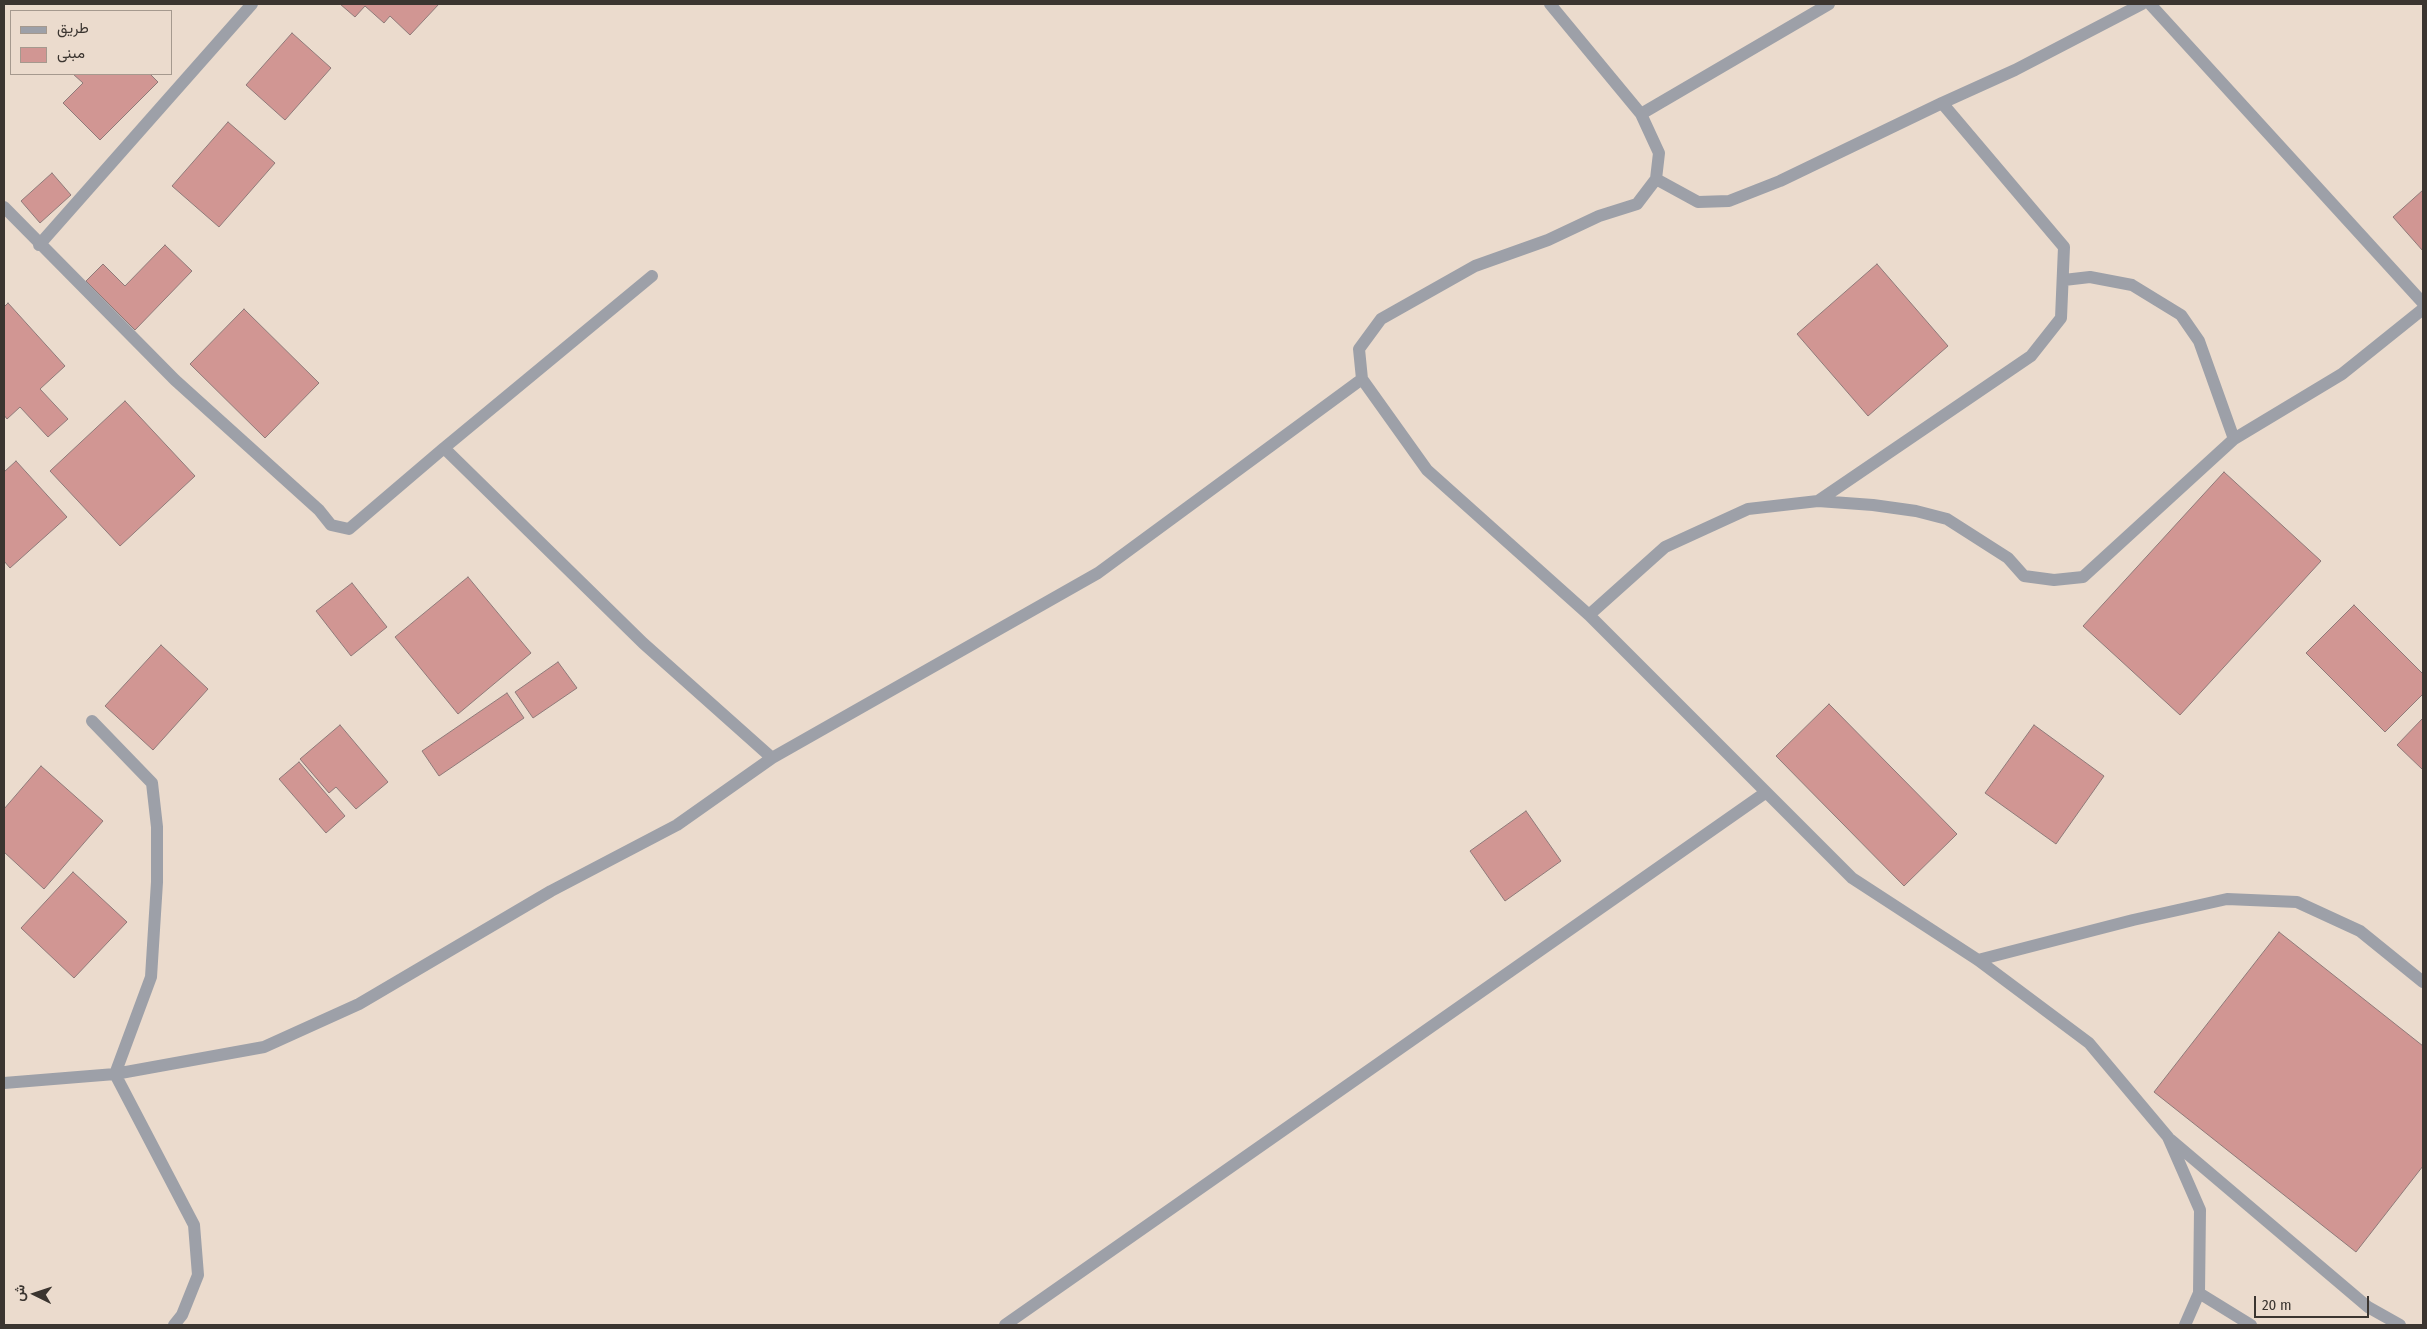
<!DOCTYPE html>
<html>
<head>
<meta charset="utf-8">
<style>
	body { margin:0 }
	#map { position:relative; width:2427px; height:1329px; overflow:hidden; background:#ebdbcd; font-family:"Fira Sans Condensed",Vazirmatn,sans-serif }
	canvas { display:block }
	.frame { position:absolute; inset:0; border:5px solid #3b3530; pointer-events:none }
	.legend { position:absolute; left:10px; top:10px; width:162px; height:65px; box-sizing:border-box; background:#ebdbcd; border:1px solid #a5998e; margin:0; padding:6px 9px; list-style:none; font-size:15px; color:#3b3530 }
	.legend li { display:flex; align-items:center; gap:10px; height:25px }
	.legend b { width:25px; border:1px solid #a5998e }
	.north { position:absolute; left:10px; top:1269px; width:50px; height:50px; -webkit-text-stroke:4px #ebdbcd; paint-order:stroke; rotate:274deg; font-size:14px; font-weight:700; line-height:20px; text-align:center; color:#3b3530 }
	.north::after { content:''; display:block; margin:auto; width:18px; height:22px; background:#3b3530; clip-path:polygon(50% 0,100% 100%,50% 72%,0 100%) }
	.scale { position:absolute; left:2254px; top:1296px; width:115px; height:22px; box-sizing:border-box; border:2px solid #3b3530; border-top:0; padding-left:6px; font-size:15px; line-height:18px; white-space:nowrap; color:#3b3530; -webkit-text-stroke:4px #ebdbcd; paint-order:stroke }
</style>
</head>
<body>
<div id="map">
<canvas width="2427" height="1329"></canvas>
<div class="frame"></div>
<ul class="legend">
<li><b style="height:6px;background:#9da0a8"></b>طريق</li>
<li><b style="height:14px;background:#d19693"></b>مبنى</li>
</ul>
<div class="north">ش</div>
<div class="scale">20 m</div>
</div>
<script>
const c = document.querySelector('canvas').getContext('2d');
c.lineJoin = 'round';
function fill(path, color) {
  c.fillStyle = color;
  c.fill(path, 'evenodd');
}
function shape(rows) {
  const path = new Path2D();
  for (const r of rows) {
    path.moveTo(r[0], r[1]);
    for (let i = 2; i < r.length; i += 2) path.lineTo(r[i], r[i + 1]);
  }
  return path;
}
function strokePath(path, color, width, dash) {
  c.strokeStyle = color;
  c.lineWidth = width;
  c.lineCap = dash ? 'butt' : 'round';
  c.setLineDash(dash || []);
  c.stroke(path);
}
const building = shape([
	[340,4,439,4,410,35,390,16,384,23,365,6,355,17,340,4],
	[292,33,331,68,285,120,246,85,292,33],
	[73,74,150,74,158,82,100,140,63,103,83,83,73,74],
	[228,122,275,163,219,227,172,186,228,122],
	[52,173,71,195,40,223,21,201,52,173],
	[2423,190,2423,251,2393,217,2423,190],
	[165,245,192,271,135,330,86,281,103,264,125,286,165,245],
	[1877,264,1948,346,1868,416,1797,334,1877,264],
	[8,303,65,366,40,389,68,419,48,437,20,407,7,419,4,415,4,307,8,303],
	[244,309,319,383,265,438,190,364,244,309],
	[125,401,195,476,120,546,50,471,125,401],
	[16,461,67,517,10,568,4,561,4,472,16,461],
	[2224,472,2321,561,2180,715,2083,626,2224,472],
	[468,577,531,653,458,714,395,637,468,577],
	[352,583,387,627,351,656,316,611,352,583],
	[2354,605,2423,674,2423,694,2385,732,2306,653,2354,605],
	[161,645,208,689,153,750,105,706,161,645],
	[558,662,577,688,533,718,515,692,558,662],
	[507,693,524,718,439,776,422,751,507,693],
	[1829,704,1957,834,1904,886,1776,756,1829,704],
	[2423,718,2423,770,2397,745,2423,718],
	[340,725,388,782,356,809,336,787,329,793,300,759,340,725],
	[2034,725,2104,776,2056,844,1985,793,2034,725],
	[299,762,345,816,326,833,279,779,299,762],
	[41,766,103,821,44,889,4,852,4,809,41,766],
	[1526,811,1561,861,1505,901,1470,851,1526,811],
	[73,872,127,922,74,978,21,928,73,872],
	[2279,932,2423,1046,2423,1166,2356,1252,2154,1092,2279,932]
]);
fill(building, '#d19693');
strokePath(building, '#8f7a79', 1);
strokePath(shape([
	[1550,4,1641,114,1659,153,1656,179,1637,204,1599,216,1548,240,1475,266,1381,319,1359,349,1362,379,1427,470,1589,615,1852,878,1978,960,2089,1043,2168,1137,2200,1210,2199,1293,2185,1325],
	[2150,4,2423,303],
	[1641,114,1829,4],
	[1656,179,1698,202,1729,201,1780,181,1942,103,2015,70,2142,4],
	[4,207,175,380,319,510,331,525,349,529,444,448,643,643,772,758],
	[39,245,252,4],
	[2064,280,2090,277,2132,285,2181,315,2199,341,2234,439],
	[444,448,652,276],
	[1818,501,2031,356,2061,318,2064,247,1942,103],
	[1589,615,1665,547,1748,509,1818,501,1873,505,1916,511,1947,519,2008,558,2024,576,2054,580,2083,577,2234,439,2342,374,2423,309],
	[92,721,152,783,157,827,157,882,151,977,115,1074],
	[1978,960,2133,920,2227,899,2297,902,2360,931,2423,982],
	[115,1074,264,1047,359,1004,551,891,677,825,772,758,1098,573,1362,379],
	[4,1083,115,1074,194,1225,198,1275,182,1315,174,1325],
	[2171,1140,2368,1307,2400,1325],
	[2199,1293,2251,1325],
	[1005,1325,1765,793]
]), '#9da0a8', 12);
</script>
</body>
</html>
